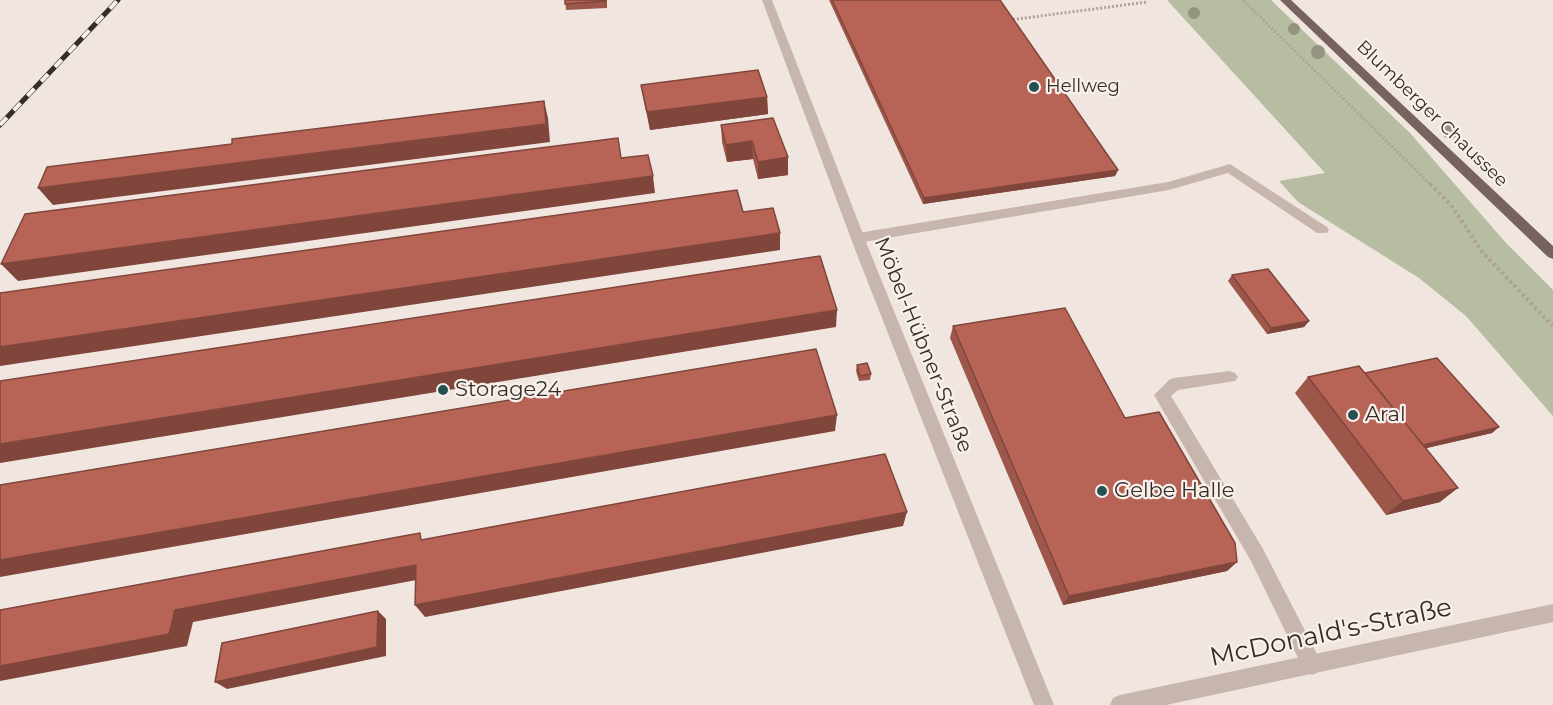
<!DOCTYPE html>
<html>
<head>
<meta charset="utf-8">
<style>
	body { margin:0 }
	canvas { display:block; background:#f0e6df }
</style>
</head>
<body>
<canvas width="1553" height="705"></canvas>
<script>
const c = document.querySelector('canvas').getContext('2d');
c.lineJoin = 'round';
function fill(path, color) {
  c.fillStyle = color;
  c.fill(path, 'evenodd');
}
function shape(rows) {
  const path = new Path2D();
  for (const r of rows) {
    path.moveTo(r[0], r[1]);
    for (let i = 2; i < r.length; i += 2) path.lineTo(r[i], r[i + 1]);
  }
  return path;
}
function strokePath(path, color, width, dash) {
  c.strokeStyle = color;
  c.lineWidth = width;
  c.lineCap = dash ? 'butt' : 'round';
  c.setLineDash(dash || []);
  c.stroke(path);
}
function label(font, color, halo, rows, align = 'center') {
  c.font = font + ' Montserrat,sans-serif';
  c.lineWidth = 4.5;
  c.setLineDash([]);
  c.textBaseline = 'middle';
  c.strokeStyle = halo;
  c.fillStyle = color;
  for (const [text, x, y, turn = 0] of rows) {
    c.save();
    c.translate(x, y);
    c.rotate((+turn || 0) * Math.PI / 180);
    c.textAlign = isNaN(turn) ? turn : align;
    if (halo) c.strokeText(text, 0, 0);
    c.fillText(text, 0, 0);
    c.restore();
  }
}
fill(shape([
	[1167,0,1271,0,1410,133,1507,244,1553,290,1553,416,1466,316,1419,278,1298,202,1279,181,1325,173]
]), '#b7bda1');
strokePath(shape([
	[1243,0,1432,186],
	[1009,20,1148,2]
]), '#b2a097', 3, [2, 2]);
strokePath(shape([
	[1430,184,1451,205,1483,253,1553,326]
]), '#b2a097', 4, [3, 3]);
fill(shape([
	[1230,164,1327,227,1329,230,1327,233,1317,233,1228,173,1169,190,858,243,851,238,858,233,1168,182,1230,164],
	[1230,371,1235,373,1238,377,1235,381,1178,390,1171,396,1263,549,1319,658,1322,665,1319,672,1312,675,1305,672,1251,561,1154,395,1169,380,1174,378,1230,371]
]), '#c7b6ad');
fill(shape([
	[762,0,772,0,870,252,1054,705,1034,705,856,252,762,0],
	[1553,604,1553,622,1166,705,1110,705,1113,698,1120,695,1553,604]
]), '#c7b6ad');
fill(shape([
	[1280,0,1291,0,1553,246,1553,259,1548,257,1280,0]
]), '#76635d');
const rail = shape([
	[0,125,118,0]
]);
strokePath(rail, '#362d2a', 5);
strokePath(rail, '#f8f1eb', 4, [10]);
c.fillStyle = '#94947f';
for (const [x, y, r] of [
	[1194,13,6],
	[1294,29,6],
	[1318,52,7],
	[1450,131,8]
]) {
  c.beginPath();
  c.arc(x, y, r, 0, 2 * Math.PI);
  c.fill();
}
fill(shape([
	[565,0,607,0,607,8,566,10],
	[829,0,1000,0,1118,170,1115,176,923,204],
	[641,85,767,97,768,114,650,130,644,102],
	[721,125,788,157,788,175,758,179,753,159,727,162,722,142],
	[1232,275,1309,321,1304,327,1267,334,1228,281],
	[953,326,1125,418,1237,562,1227,571,1063,605,950,338],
	[857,365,871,374,870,380,859,381,856,371],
	[1365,373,1499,427,1492,433,1426,448,1440,502,1386,515,1295,393,1308,377]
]), '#9d564a');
fill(shape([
	[767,97,768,114,650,130,647,112],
	[544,101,548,118,550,142,53,205,38,188],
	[752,141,753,159,727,162,726,145],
	[788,157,788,175,758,179,758,162],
	[1118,170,1115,176,923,204,924,198],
	[653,176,655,193,18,281,1,264],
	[780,233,780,250,0,366,0,347],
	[837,310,836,327,0,463,0,444],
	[1309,321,1304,327,1267,334,1271,328],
	[837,415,835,431,0,577,0,560],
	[1499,427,1492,433,1401,454,1407,448],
	[1458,488,1440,502,1386,515,1403,501],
	[907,512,903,526,425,617,415,605],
	[1237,562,1227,571,1063,605,1069,596],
	[416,565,427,578,193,622,187,646,0,681,0,666,175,610],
	[378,611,386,619,386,656,227,689,215,682]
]), '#80463c');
const building = shape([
	[565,0,606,0,606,1,565,4,565,0],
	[832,0,1000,0,1118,170,924,198,832,0],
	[758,70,767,97,647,112,641,85,758,70],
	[544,101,546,124,38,188,47,167,232,144,232,139,544,101],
	[773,118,788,157,758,162,752,141,726,145,721,125,773,118],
	[618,138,621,158,648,155,653,176,1,264,25,214,618,138],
	[737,190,743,212,773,208,780,233,0,347,0,293,737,190],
	[820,256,837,310,0,444,0,381,820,256],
	[1268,269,1309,321,1271,328,1232,275,1268,269],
	[1065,308,1125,418,1159,412,1235,543,1237,562,1069,596,953,326,1065,308],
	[816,349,837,415,0,560,0,485,816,349],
	[1437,358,1499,427,1423,445,1365,373,1437,358],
	[867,363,871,374,860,376,857,365,867,363],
	[1359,366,1458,488,1403,501,1308,377,1359,366],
	[885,454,907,512,415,605,416,565,175,610,169,634,0,666,0,610,420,533,421,540,885,454],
	[378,611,377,647,215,682,222,643,378,611]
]);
fill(building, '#b76456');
strokePath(building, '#80463c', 1.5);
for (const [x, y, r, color] of [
	[1034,87,6,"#255251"],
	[443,390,6,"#255251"],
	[1353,415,6,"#255251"],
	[1102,491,6,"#255251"]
]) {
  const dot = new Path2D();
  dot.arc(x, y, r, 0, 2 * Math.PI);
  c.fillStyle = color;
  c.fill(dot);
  strokePath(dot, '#f8f1eb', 2);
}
label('18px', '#362d2a', '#f8f1eb', [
	["Hellweg",1046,87]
], 'left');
label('18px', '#362d2a', '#f8f1eb', [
	["Blumberger Chaussee",1432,114,44]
]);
label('21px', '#362d2a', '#f8f1eb', [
	["Möbel-Hübner-Straße",923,345,68]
]);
label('21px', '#362d2a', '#f8f1eb', [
	["Storage24",455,390],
	["Aral",1365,415],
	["Gelbe Halle",1114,491]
], 'left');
label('26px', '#362d2a', '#f8f1eb', [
	["McDonald's-Straße",1331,633,-12]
]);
</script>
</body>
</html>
